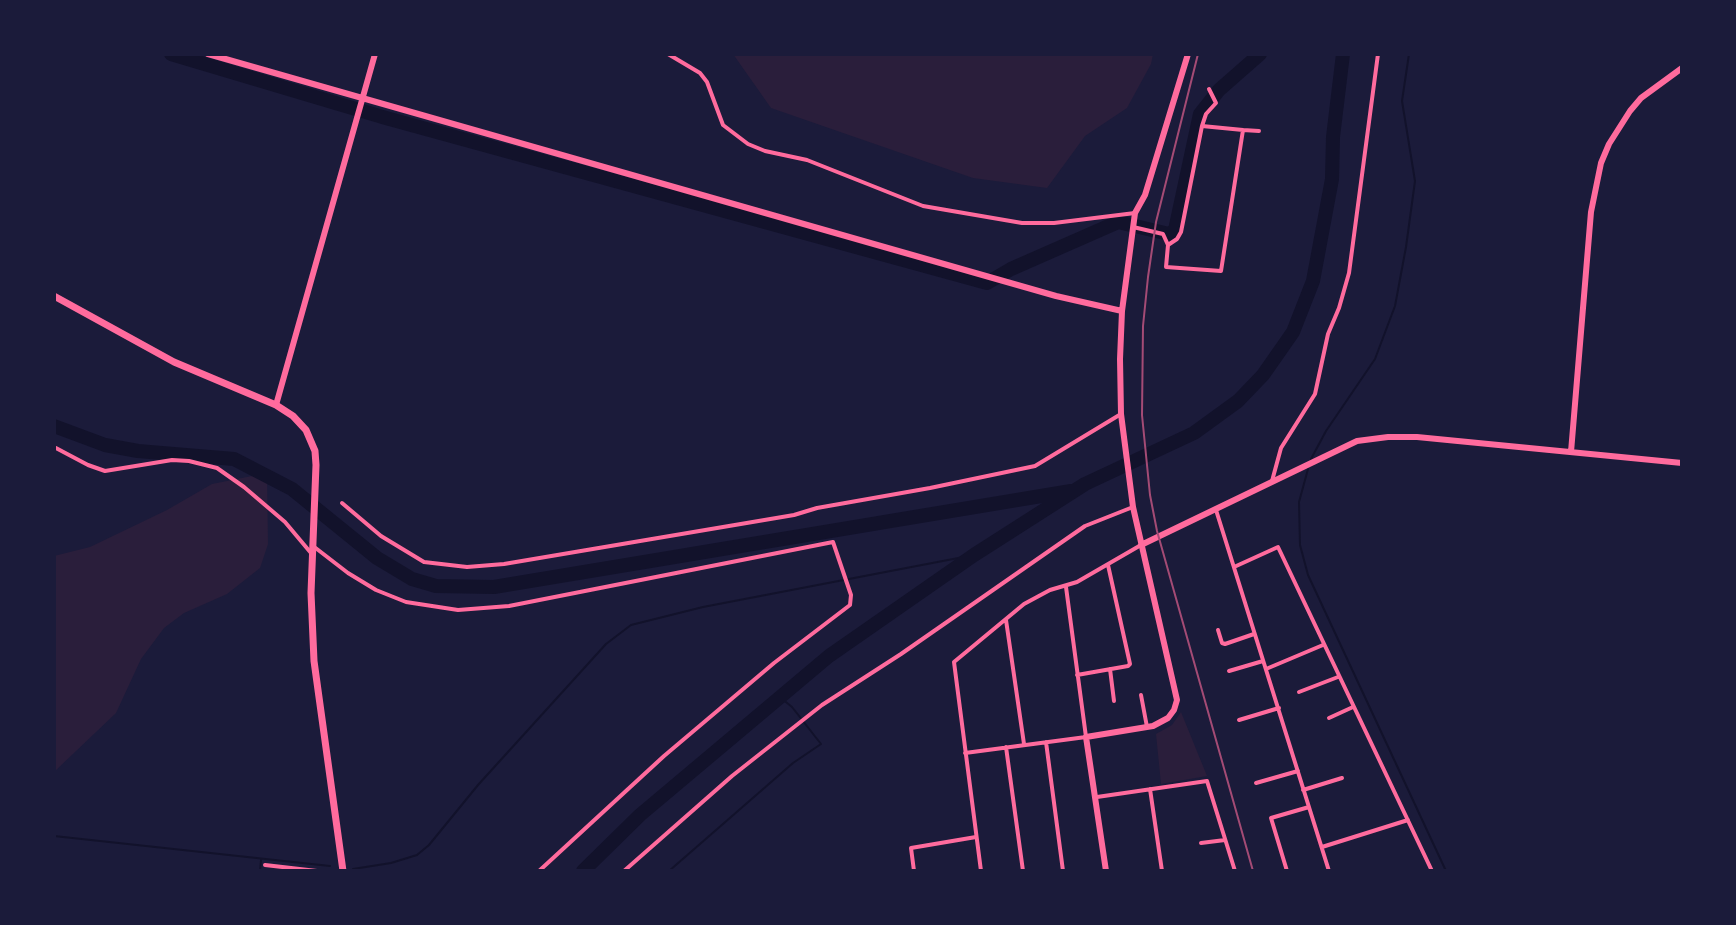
<!DOCTYPE html>
<html>
<head>
<meta charset="utf-8">
<style>
	body { margin:0 }
	#map { position:relative; width:1736px; height:925px; overflow:hidden; background:#1b1b3a; font-family:Cabin,sans-serif }
	canvas { display:block }
	.frame { position:absolute; inset:0; border:56px solid #1b1b3a; pointer-events:none }
</style>
</head>
<body>
<div id="map">
<canvas width="1736" height="925"></canvas>
<div class="frame"></div>
</div>
<script>
const c = document.querySelector('canvas').getContext('2d');
c.lineJoin = 'round';
function fill(path, color) {
  c.fillStyle = color;
  c.fill(path, 'evenodd');
}
function shape(rows) {
  const path = new Path2D();
  for (const r of rows) {
    path.moveTo(r[0], r[1]);
    for (let i = 2; i < r.length; i += 2) path.lineTo(r[i], r[i + 1]);
  }
  return path;
}
function strokePath(path, color, width, dash) {
  c.strokeStyle = color;
  c.lineWidth = width;
  c.lineCap = dash ? 'butt' : 'round';
  c.setLineDash(dash || []);
  c.stroke(path);
}
fill(shape([
	[733,54,1153,54,1151,64,1127,108,1085,136,1047,188,973,178,771,108],
	[267,473,268,544,260,568,227,594,184,613,164,628,141,659,116,713,54,772,54,556,90,547,167,510,212,484],
	[1181,712,1207,776,1161,784,1156,734,1172,725]
]), '#2a1e3b');
strokePath(shape([
	[1311,459,1326,431,1375,359,1395,306,1406,247,1415,181,1402,101,1409,54],
	[1308,469,1299,502,1300,545,1308,575,1446,871],
	[54,836,330,866],
	[353,869,391,863,417,855,429,845,478,785,606,644,631,625,703,607,974,555],
	[260,871,261,860],
	[669,871,793,763,821,744,792,707,781,698]
]), '#12122b', 2);
strokePath(shape([
	[171,54,386,118,987,283,1011,269,1118,222,1169,234,1175,230,1200,114,1219,90,1260,54],
	[54,426,105,445,138,451,234,459,292,489,377,558,412,579,436,586,494,587,1071,491],
	[583,871,640,815,829,656,974,555,1085,484,1194,433,1238,401,1263,375,1293,332,1313,281,1332,179,1333,137,1343,54]
]), '#12122b', 14);
strokePath(shape([
	[668,54,700,73,707,82,723,125,748,144,765,151,807,160,923,206,1022,223,1054,223,1135,213],
	[1243,130,1259,131],
	[1133,227,1163,234,1168,245,1166,267,1221,271,1243,130,1202,126],
	[1168,245,1177,239,1181,232,1202,126,1206,114,1216,103,1209,89],
	[54,447,88,465,105,471,172,460,189,461,217,468,244,487,285,522,311,553],
	[1272,481,1281,448,1315,394,1328,334,1339,308,1349,273,1378,54],
	[342,503,381,536,424,562,467,567,504,564,794,515,817,508,930,488,1035,466,1121,414],
	[1216,510,1329,871],
	[313,546,348,573,376,590,406,602,458,610,509,606,833,542,851,595,850,605,774,663,664,756,539,871],
	[1234,567,1278,547,1432,871],
	[1006,620,1024,744],
	[1218,630,1222,643,1225,644,1254,634],
	[1110,669,1114,701],
	[1266,669,1323,645],
	[1229,671,1263,661],
	[1077,675,1128,666,1130,664,1108,565],
	[1299,692,1338,677],
	[1141,695,1147,727],
	[1329,718,1353,707],
	[1239,720,1279,708],
	[1046,742,1063,871],
	[1006,747,1023,871],
	[965,753,1086,737,1066,587],
	[1256,783,1298,771],
	[1150,789,1162,871],
	[1303,790,1342,778],
	[1097,797,1207,781,1235,871],
	[1201,843,1225,840],
	[1322,847,1408,820],
	[265,865,317,871],
	[624,871,732,776,822,705,901,654,1085,526,1133,507],
	[914,871,911,848,976,837],
	[981,871,954,662,1024,604,1050,590,1077,582,1141,545],
	[1287,871,1271,818,1309,807]
]), '#ff6b9d', 4);
strokePath(shape([
	[208,54,1056,296,1122,311],
	[276,405,375,54],
	[1571,452,1591,212,1601,163,1609,144,1630,111,1641,98,1682,68],
	[1141,545,1357,441,1388,437,1417,437,1682,463],
	[1106,871,1086,737,1153,726,1168,718,1174,710,1177,700,1133,507,1121,414,1120,359,1122,311,1135,213,1145,195,1188,54]
]), '#ff6b9d', 6);
strokePath(shape([
	[54,296,174,362,276,405,293,416,306,430,315,451,316,465,311,593,314,661,343,871]
]), '#ff6b9d', 7);
strokePath(shape([
	[1198,54,1156,222,1148,277,1143,326,1142,415,1150,495,1157,531,1253,871]
]), '#a44b75', 2);
</script>
</body>
</html>
